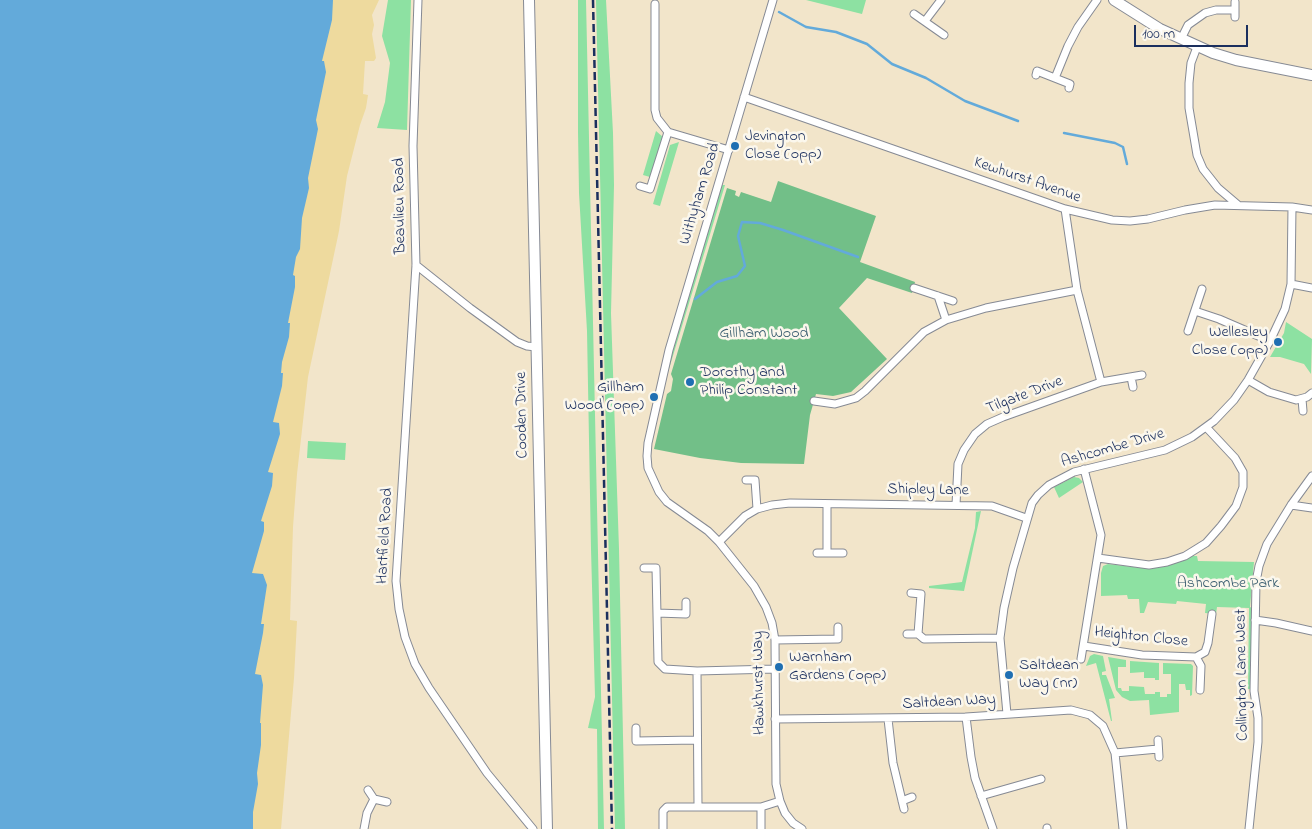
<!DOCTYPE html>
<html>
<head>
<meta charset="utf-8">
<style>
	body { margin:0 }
	#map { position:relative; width:1312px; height:829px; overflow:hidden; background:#f2e5ca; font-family:"Indie Flower",sans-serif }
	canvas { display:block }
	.scale { position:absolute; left:1134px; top:25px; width:114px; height:22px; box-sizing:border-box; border:2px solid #1b2f5e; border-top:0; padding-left:6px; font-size:15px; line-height:18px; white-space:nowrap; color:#1b2f5e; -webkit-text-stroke:4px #fbf7ec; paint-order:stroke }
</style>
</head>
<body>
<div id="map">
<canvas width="1312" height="829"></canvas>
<div class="scale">100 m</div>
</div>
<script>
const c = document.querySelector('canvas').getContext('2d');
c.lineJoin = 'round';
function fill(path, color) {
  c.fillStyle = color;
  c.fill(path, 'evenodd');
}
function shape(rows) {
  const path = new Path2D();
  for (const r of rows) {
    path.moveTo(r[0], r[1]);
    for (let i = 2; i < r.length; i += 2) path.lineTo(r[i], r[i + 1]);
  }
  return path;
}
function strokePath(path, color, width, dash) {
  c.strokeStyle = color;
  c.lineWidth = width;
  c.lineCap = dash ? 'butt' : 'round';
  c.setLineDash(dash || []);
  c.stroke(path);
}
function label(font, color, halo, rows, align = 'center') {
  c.font = font + ' "Indie Flower",sans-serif';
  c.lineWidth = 5;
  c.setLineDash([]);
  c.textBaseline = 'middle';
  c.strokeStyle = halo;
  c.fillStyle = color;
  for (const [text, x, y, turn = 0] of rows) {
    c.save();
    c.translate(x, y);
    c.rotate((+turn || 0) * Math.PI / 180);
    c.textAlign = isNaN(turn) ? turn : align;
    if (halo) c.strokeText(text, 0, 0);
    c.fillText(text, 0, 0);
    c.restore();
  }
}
fill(shape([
	[388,0,411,0,407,130,377,128,385,102,390,63,382,36],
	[578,0,586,0,604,829,598,829,597,729,588,728,595,697,591,549,587,331,579,193,578,132],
	[596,0,606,0,613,133,614,185,611,313,619,549,625,829,615,829],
	[806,0,866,0,862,14],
	[656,131,663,137,650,177,643,175],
	[679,142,660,206,653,204,670,145],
	[722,185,725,185,668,372,673,347],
	[1286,322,1312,339,1311,374,1304,364,1280,357,1270,357,1284,333],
	[308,441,346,443,345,460,307,458],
	[1074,477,1079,478,1083,482,1059,498,1054,487],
	[981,511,964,591,929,588,929,586,962,582,975,528,976,512],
	[1191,556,1197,556,1198,561,1254,562,1250,607,1252,608,1250,689,1248,689,1249,608,1217,607,1216,614,1205,613,1206,604,1177,601,1176,604,1148,602,1144,613,1140,613,1139,599,1128,599,1127,595,1101,596,1101,573,1103,566,1108,564,1142,568,1161,566],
	[1094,654,1103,656,1106,671,1102,672,1102,675,1106,675,1115,698,1109,699,1112,721,1111,721,1096,663,1086,666,1090,656],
	[1108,657,1126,660,1126,667,1118,667,1118,688,1121,688,1122,691,1129,691,1129,686,1144,687,1145,694,1155,694,1155,692,1160,692,1160,697,1167,697,1167,694,1171,694,1171,674,1163,674,1163,663,1191,664,1193,666,1192,695,1190,696,1190,690,1186,690,1185,684,1179,684,1179,712,1150,715,1149,700,1130,701,1122,697,1116,690],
	[1130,661,1159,663,1159,680,1155,680,1155,678,1144,678,1144,672,1130,673]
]), '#8de1a2');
fill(shape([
	[778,181,876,216,860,262,915,282,912,293,867,278,839,308,887,359,851,392,833,396,816,394,810,415,804,464,741,463,700,458,654,449,667,394,671,391,673,379,671,374,727,188,736,191,735,195,739,197,741,192,771,202]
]), '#72bf88');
fill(shape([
	[174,0,379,0,372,15,374,25,372,34,376,58,374,61,365,61,363,94,368,95,366,108,360,125,347,176,339,231,308,377,297,474,293,527,290,620,297,621,294,678,281,829,70,829]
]), '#eeda9e');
fill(shape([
	[0,0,333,0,332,20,322,61,324,61,326,72,316,120,318,129,308,178,309,188,302,218,300,249,296,257,293,275,295,276,295,287,288,323,290,323,289,337,282,362,281,373,283,373,282,386,273,422,279,423,280,434,268,472,273,473,272,486,261,521,264,522,264,531,252,573,263,574,267,585,261,624,264,624,263,633,255,674,261,675,263,685,260,723,261,723,261,745,257,773,258,784,253,812,253,829,0,829]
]), '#63aada');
strokePath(shape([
	[779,12,806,27,836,32,867,44,892,64,926,78,965,101,1018,121],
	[1064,133,1115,143,1123,147,1127,164],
	[695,299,717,282,737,276,745,266,738,236,742,222,760,223,783,230,858,257]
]), '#63aada', 2.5);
const street = shape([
	[418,0,413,146,416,265,396,581,399,609,405,637,415,664,429,688,487,773,533,829],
	[773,0,669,350,648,443,647,456,648,468,659,492,667,502,708,531,719,542,754,586,766,607,772,623,775,640,776,784,780,801,785,813,793,823,802,829],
	[1235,2,1235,17],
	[655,4,655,110,657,118,668,132,729,150],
	[914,14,944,35],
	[925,21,941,0],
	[1181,39,1188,25,1205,13,1216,10,1235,10],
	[1197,47,1191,63,1189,83,1189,108,1197,155,1203,169,1218,188,1238,205],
	[1036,75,1037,71,1070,84,1069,88],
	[1055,78,1068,46,1078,27,1097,0],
	[744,97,1065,209,1112,220,1130,221,1148,219,1185,210,1215,205,1292,207,1312,210],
	[640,186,650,189,668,132],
	[1065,209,1077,290,1101,382],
	[416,265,470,308,517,342,527,346,536,347],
	[1291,284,1312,288],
	[914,288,953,301],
	[938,296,946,320],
	[1195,311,1219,319,1270,341],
	[1188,331,1202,289],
	[1131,377,1133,387],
	[1248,380,1269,392,1296,400,1307,397,1312,393],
	[1302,399,1303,411],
	[814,401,835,404,856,398,865,391,924,332,946,320,986,308,1077,290],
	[746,480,755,480,757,509],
	[827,504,827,553],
	[956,505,958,464,964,450,975,434,987,424,1003,417,1101,382,1142,375],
	[1291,505,1312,508],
	[719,542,745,516,757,509,772,505,790,503,992,506,1026,518],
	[817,553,843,553],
	[1098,558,1149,565,1167,562,1185,556,1206,543,1221,526,1236,506,1243,487,1243,472,1235,458,1206,427],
	[644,568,656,568,658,662,665,669,697,671,775,669],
	[911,593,921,594,918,634,924,639,1000,638],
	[657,613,686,614,686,602],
	[1255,620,1276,623,1312,631],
	[907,634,918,634],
	[775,640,838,639,838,627],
	[1084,646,1142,655,1196,657],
	[1081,659,1101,535,1084,469],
	[697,671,698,806],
	[1200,690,1201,666,1196,657,1205,652,1208,643,1212,614],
	[1007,714,1000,638,1004,608,1013,568,1032,503,1038,495,1049,485,1074,472,1165,450,1192,437,1214,421,1234,400,1248,380,1270,341,1285,309,1291,284,1292,207],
	[966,717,971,757,975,778,993,829],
	[775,719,966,717,1071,710,1090,715,1103,726,1115,753,1123,829],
	[888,719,893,763,904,809],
	[636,728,636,741,697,740],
	[1158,740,1159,757],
	[1115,753,1158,749],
	[368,790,374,799,387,802],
	[981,796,1041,779],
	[902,801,912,797],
	[1047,828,1047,829],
	[364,829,367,813,374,799],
	[663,829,663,811,667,807,761,807,780,801],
	[761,829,761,807],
	[1249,829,1258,742,1258,718,1254,691,1256,582,1259,566,1267,544,1291,505,1312,476]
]);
const secondary = shape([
	[529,0,547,829],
	[1114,0,1160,29,1213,53,1236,60,1312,75]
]);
strokePath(street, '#868a94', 9);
strokePath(secondary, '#868a94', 12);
strokePath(street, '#fff', 7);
strokePath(secondary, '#fff', 10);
strokePath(shape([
	[593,0,612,829]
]), '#1b2f5e', 2.5, [8, 4]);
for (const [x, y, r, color] of [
	[735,146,5,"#1f6fb2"],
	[1278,342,5,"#1f6fb2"],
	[690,382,5,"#1f6fb2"],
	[654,397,5,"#1f6fb2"],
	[779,667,5,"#1f6fb2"],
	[1009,675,5,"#1f6fb2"]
]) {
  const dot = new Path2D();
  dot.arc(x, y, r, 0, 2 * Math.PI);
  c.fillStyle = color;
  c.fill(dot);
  strokePath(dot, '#fbf7ec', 2);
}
label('16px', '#1b2f5e', '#fbf7ec', [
	["Jevington",745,137],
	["Close (opp)",745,155],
	["Wellesley",1268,333,"right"],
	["Close (opp)",1268,351,"right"],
	["Dorothy and",700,373],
	["Philip Constant",700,391],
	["Gillham",644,388,"right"],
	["Wood (opp)",644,406,"right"],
	["Warnham",789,658],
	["Gardens (opp)",789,676],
	["Saltdean",1019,666],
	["Way (nr)",1019,684]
], 'left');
label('16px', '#1b2f5e', '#fbf7ec', [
	["Kewhurst Avenue",1027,181,19],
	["Withyham Road",701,194,-73],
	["Beaulieu Road",401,206,-91],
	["Tilgate Drive",1025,396,-21],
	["Cooden Drive",523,415,-91],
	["Ashcombe Drive",1113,449,-16],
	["Shipley Lane",928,491,1],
	["Hartfield Road",386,536,-87],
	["Heighton Close",1141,638,6],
	["Collington Lane West",1243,675,-91],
	["Hawkhurst Way",760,683,-91],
	["Saltdean Way",949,703,-3]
]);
label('16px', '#385c6f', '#fbf7ec', [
	["Gillham Wood",764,334],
	["Ashcombe Park",1228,584]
]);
</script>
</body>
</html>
